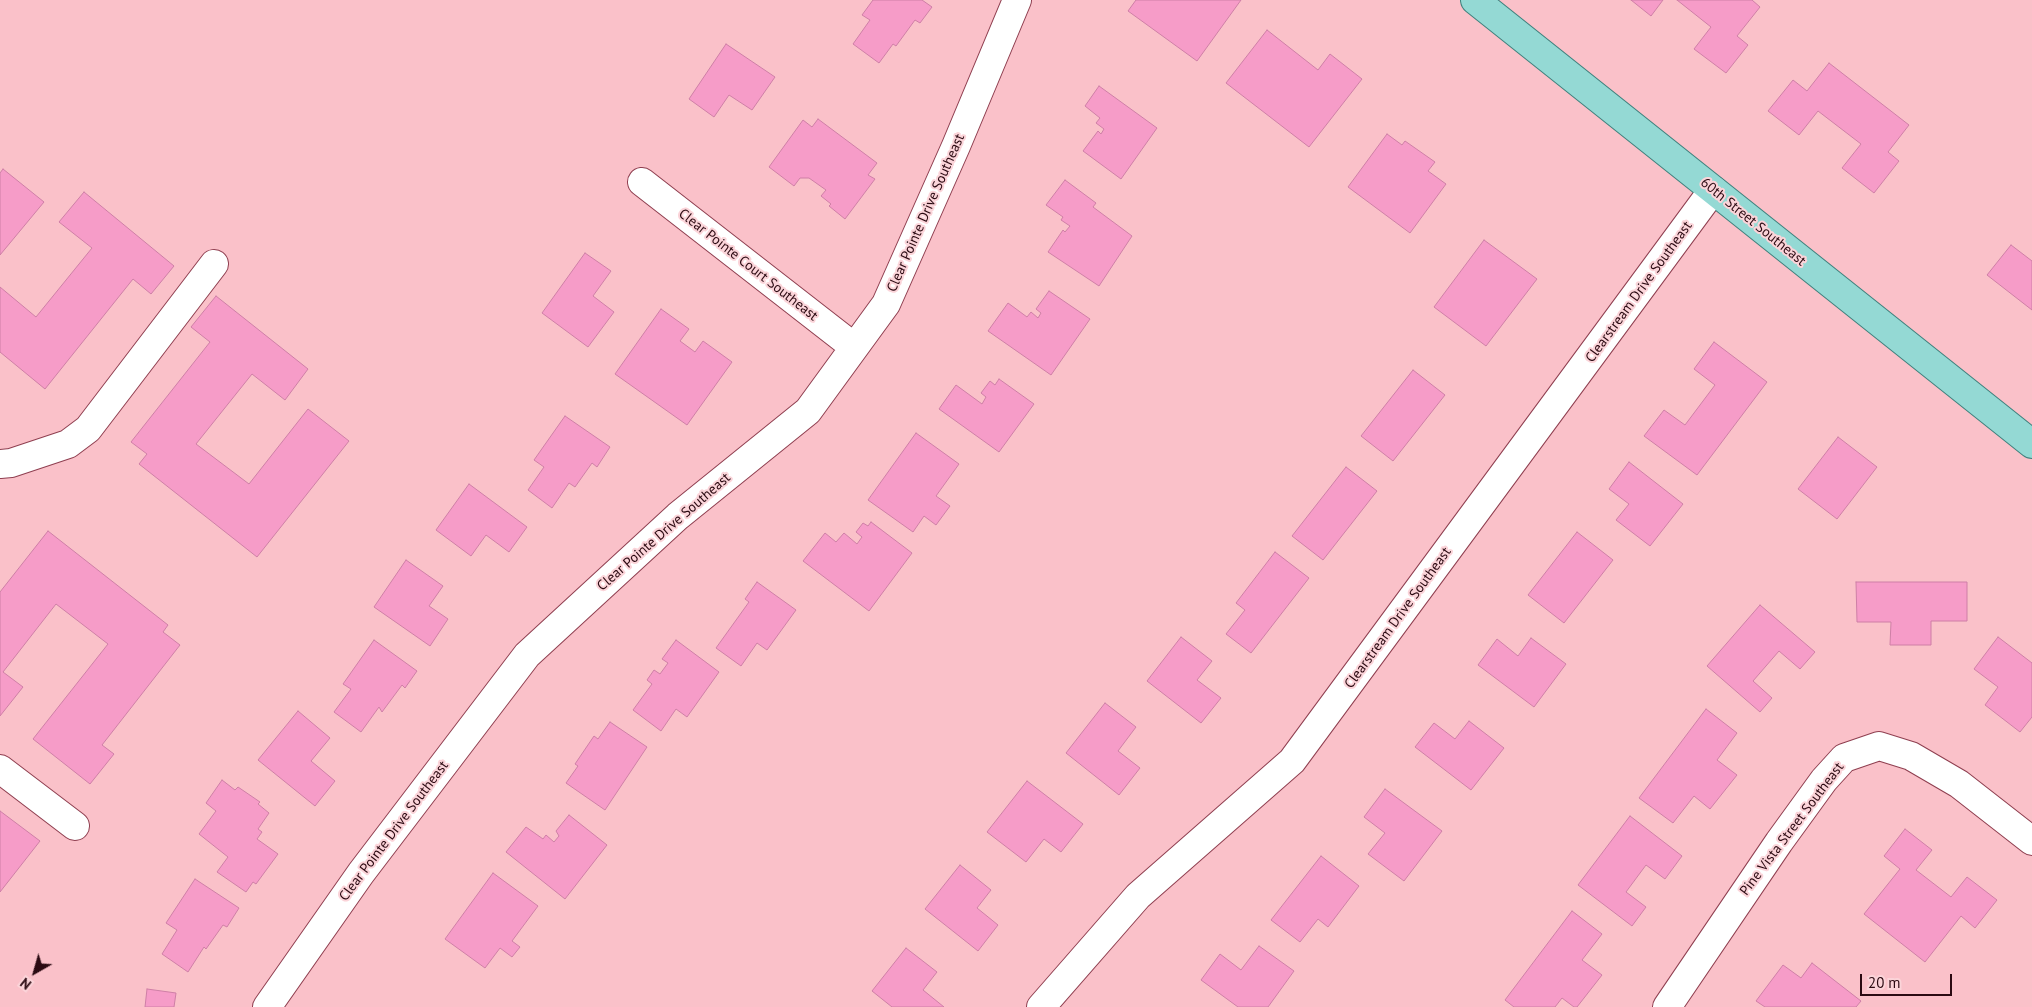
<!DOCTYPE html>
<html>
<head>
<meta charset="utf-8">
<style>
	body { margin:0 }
	#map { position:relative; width:2032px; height:1007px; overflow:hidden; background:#fac1c9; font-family:"PT Sans",sans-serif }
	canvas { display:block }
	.north { position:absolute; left:10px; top:947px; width:50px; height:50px; -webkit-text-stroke:4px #fbd4d9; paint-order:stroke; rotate:218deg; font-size:14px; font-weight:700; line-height:20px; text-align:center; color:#2b0a12 }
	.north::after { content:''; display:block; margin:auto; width:18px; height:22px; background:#2b0a12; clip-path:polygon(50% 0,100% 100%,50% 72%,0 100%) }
	.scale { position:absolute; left:1860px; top:974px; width:92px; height:22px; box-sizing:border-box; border:2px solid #2b0a12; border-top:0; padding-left:6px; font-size:15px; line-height:18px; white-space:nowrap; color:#2b0a12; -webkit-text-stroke:4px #fbd4d9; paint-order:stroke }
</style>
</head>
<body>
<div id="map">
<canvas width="2032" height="1007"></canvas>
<div class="north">N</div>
<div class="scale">20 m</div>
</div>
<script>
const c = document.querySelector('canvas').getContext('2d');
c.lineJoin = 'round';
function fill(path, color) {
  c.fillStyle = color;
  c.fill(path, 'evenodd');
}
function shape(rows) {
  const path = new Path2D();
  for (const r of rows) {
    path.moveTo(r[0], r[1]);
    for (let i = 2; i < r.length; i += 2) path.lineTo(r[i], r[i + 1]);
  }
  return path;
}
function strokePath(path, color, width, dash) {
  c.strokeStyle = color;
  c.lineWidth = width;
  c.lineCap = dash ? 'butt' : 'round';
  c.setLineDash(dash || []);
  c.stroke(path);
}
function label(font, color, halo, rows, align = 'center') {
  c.font = font + ' "PT Sans",sans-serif';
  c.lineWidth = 4;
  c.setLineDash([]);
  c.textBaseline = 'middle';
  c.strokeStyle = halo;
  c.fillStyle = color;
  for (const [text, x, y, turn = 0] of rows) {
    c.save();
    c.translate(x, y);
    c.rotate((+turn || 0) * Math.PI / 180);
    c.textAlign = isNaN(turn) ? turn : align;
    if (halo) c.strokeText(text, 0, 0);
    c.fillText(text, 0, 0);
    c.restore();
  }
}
const building = shape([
	[873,0,922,0,932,7,920,23,915,20,896,46,893,44,879,63,853,44,870,20,862,15,873,0],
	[1136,0,1241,0,1197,61,1128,11,1136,0],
	[1631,0,1663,0,1651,16,1631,0],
	[1677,0,1752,0,1760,7,1737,36,1748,45,1726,73,1694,49,1711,27,1677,0],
	[1267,30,1318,70,1330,54,1362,79,1309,147,1226,83,1267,30],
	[726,44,775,77,752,110,729,95,714,117,689,99,726,44],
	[1829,63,1909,125,1888,152,1899,161,1874,193,1842,168,1861,144,1818,111,1799,135,1768,111,1793,80,1807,91,1829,63],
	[1099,86,1157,128,1121,179,1083,151,1098,131,1101,134,1104,129,1096,123,1100,118,1085,106,1099,86],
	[818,119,877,163,868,175,875,179,845,219,829,206,831,204,821,196,826,190,809,178,800,178,794,186,769,167,803,120,812,127,818,119],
	[1387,134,1402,145,1405,141,1435,162,1428,171,1446,184,1410,233,1348,187,1387,134],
	[3,169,44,202,0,255,0,173,3,169],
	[1065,180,1096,203,1093,207,1132,236,1099,286,1048,252,1063,230,1065,232,1070,226,1061,220,1063,217,1046,205,1065,180],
	[84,192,174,266,151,294,133,279,45,389,0,352,0,287,36,317,92,248,59,222,84,192],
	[1484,240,1537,279,1486,346,1434,307,1484,240],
	[2011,245,2032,261,2032,310,1987,275,2011,245],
	[585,253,611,271,593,296,614,312,588,347,542,313,585,253],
	[1049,291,1090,319,1051,375,988,331,1008,303,1027,317,1031,312,1038,318,1041,313,1036,309,1049,291],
	[216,296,308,369,285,400,252,374,196,444,249,484,308,409,349,441,257,557,139,464,147,454,131,442,210,342,191,327,216,296],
	[661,309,689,329,680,341,695,352,703,341,732,362,687,425,615,374,661,309],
	[1714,342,1767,382,1697,475,1644,436,1664,410,1685,425,1715,385,1694,369,1714,342],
	[1413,370,1445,395,1393,461,1361,436,1413,370],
	[999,379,1034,404,999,452,939,409,956,385,982,404,986,397,981,393,990,381,995,385,999,379],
	[565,416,610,447,597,467,592,463,575,487,569,483,552,508,528,490,544,467,534,460,565,416],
	[916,433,959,464,936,496,950,506,936,525,924,516,913,532,868,500,916,433],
	[1838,437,1877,467,1837,519,1798,489,1838,437],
	[1629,462,1683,504,1650,546,1616,520,1629,504,1609,489,1629,462],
	[1346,467,1377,491,1323,560,1292,536,1346,467],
	[469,484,527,527,509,552,486,535,471,556,436,530,469,484],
	[871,522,912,553,869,611,803,561,825,533,836,542,844,533,857,544,862,537,856,532,863,523,868,526,871,522],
	[48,531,168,625,163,632,180,645,102,745,114,754,90,784,33,739,108,644,56,604,3,672,23,687,0,716,0,592,48,531],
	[1577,532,1613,560,1564,623,1528,595,1577,532],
	[1275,552,1309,578,1251,653,1226,634,1245,610,1236,603,1275,552],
	[406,560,443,586,429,606,448,619,430,646,374,607,406,560],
	[757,582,796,610,767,650,757,643,741,666,716,648,749,602,745,599,757,582],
	[1856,582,1967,582,1967,621,1931,621,1931,645,1890,645,1891,622,1857,622,1856,582],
	[1760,605,1815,652,1800,669,1779,651,1753,681,1772,698,1760,712,1707,666,1760,605],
	[1181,637,1212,661,1197,680,1221,698,1201,723,1147,681,1181,637],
	[1998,637,2032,663,2032,717,2020,732,1985,705,1998,687,1974,669,1998,637],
	[1531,638,1566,664,1534,707,1478,665,1497,639,1518,656,1531,638],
	[374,640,417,671,405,688,402,685,382,712,379,707,361,732,334,712,351,689,343,684,374,640],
	[676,640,719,672,687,717,676,709,661,731,633,710,652,684,647,680,654,670,660,674,668,663,662,659,676,640],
	[1105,703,1136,727,1118,751,1140,768,1119,795,1066,753,1105,703],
	[1706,709,1737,733,1717,760,1737,775,1710,809,1694,796,1673,823,1639,798,1706,709],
	[298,711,330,738,311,761,335,781,315,806,258,760,298,711],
	[1469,721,1504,748,1471,790,1415,747,1434,723,1455,739,1469,721],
	[610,722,647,747,605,810,566,783,578,766,575,764,594,736,598,739,610,722],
	[222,780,235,790,238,787,260,802,258,804,269,813,258,829,262,832,257,839,278,854,256,884,253,882,246,892,217,872,228,857,199,834,216,811,206,803,222,780],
	[1027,781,1083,824,1061,852,1044,839,1026,862,987,832,1027,781],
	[1385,789,1442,831,1404,881,1368,854,1385,833,1364,817,1385,789],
	[0,811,40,841,0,892,0,811],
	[569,815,607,845,565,899,506,852,526,827,543,839,546,835,554,842,559,836,556,831,569,815],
	[1630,816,1682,856,1665,879,1646,865,1626,892,1646,907,1632,926,1578,885,1630,816],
	[1905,829,1932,850,1916,870,1951,897,1967,877,1997,900,1975,928,1961,916,1925,962,1864,914,1900,869,1884,856,1905,829],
	[1321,856,1359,886,1328,927,1318,919,1300,942,1271,920,1321,856],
	[960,865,991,890,977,908,998,925,978,951,925,909,960,865],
	[493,873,538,906,512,941,520,947,512,957,500,948,485,968,445,939,493,873],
	[195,879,239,908,227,927,223,925,206,949,204,947,188,972,162,954,177,930,166,923,195,879],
	[1572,911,1602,934,1582,960,1602,975,1577,1007,1574,1007,1562,998,1555,1007,1514,1007,1505,1000,1572,911],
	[1259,946,1294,971,1268,1007,1238,1007,1201,980,1220,954,1241,970,1259,946],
	[906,948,937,972,923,990,944,1007,892,1007,872,991,906,948],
	[1812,963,1861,1001,1856,1007,1765,1007,1756,1001,1783,965,1801,978,1812,963],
	[147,989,176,993,174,1007,145,1007,147,989]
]);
fill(building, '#f69cc8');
strokePath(building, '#ce7fa6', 1);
const minor = shape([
	[642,182,854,347],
	[0,464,11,463,68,444,88,429,214,264],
	[0,769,75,826],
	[267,1007,361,873,527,655,678,516,808,411,886,304,956,146,1017,0],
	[1041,1007,1138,896,1292,761,1713,190],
	[1667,1007,1779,842,1824,780,1844,758,1879,746,1911,756,1959,784,2032,841]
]);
const major = shape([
	[1475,0,2032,444]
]);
strokePath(minor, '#8f3f50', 30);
strokePath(major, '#40807d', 30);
strokePath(minor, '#fff', 28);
strokePath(major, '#94d9d4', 28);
label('14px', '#2b0a12', '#fbd4d9', [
	["Clear Pointe Drive Southeast",926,213,-66],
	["60th Street Southeast",1753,222,39],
	["Clear Pointe Court Southeast",748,265,38],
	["Clearstream Drive Southeast",1639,292,-54],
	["Clear Pointe Drive Southeast",664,532,-41],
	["Clearstream Drive Southeast",1398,618,-54],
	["Pine Vista Street Southeast",1792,829,-53],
	["Clear Pointe Drive Southeast",394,831,-53]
]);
</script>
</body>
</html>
